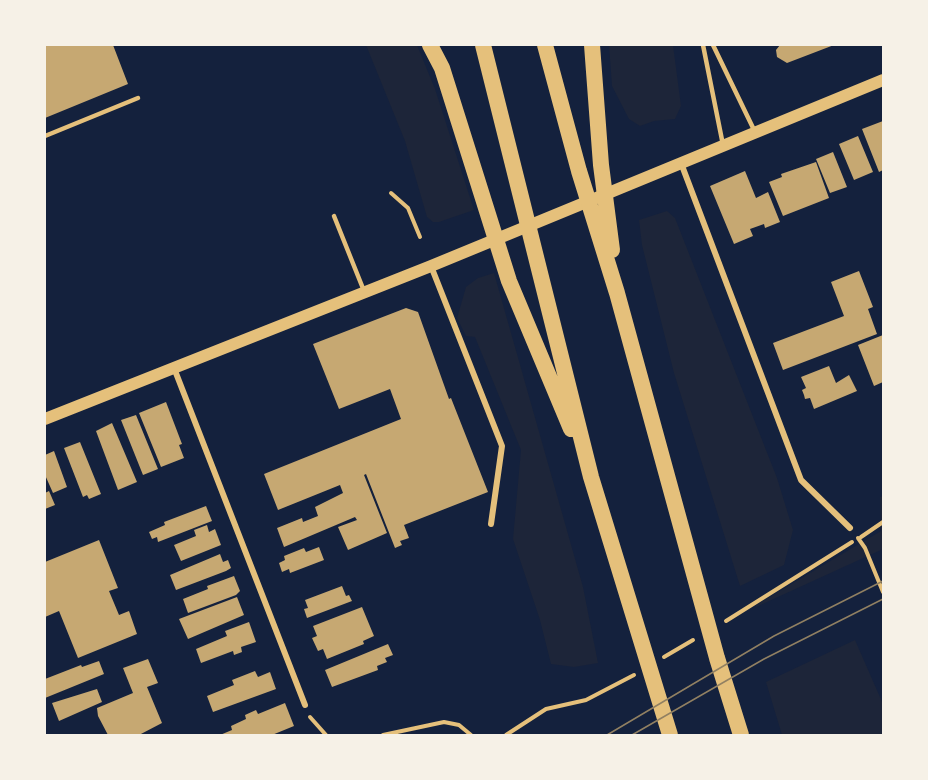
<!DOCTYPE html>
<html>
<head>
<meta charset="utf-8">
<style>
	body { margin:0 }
	#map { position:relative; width:928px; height:780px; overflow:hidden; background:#14213d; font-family:Ubuntu,sans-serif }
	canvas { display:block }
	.frame { position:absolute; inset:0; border:46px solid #f6f1e7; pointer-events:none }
</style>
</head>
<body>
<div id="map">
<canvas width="928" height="780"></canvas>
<div class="frame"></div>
</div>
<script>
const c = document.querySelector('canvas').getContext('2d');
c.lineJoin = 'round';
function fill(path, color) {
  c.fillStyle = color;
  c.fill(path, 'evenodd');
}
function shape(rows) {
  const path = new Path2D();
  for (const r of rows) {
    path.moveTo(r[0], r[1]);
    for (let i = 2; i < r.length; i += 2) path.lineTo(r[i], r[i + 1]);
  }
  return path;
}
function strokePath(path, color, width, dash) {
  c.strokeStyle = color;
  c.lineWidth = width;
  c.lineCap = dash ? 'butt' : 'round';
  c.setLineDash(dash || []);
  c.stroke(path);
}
fill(shape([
	[366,45,417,45,435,89,474,210,439,222,433,222,427,217,405,141],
	[609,45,673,45,681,106,675,119,654,121,640,126,629,119,612,86],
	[667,211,675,218,777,478,793,530,784,565,740,586,674,373,642,245,639,220],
	[494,273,583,587,598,663,574,667,551,664,540,620,513,539,521,450,475,337,466,336,457,318,466,287,478,278],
	[883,496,883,549,756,607,756,605,881,531,880,497],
	[855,640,883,704,883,735,782,735,766,682]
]), '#1d2539');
fill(shape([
	[45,45,113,45,128,84,45,118],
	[780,45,834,45,787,63,777,57,776,50],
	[883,121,883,170,879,172,862,129],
	[858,136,873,172,854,180,839,144],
	[833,152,847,187,830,193,816,159],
	[816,162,829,198,783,216,769,182,782,177,781,174],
	[745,171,756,198,768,192,780,222,765,228,764,224,750,229,753,236,734,244,710,186],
	[859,271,873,307,868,309,877,334,783,370,773,343,844,316,831,282],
	[406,308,418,312,449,399,451,398,488,492,404,525,409,538,400,541,402,545,395,548,366,474,364,475,387,533,348,550,338,527,357,520,355,517,284,547,277,528,302,518,303,522,318,516,315,507,343,493,340,485,278,510,264,474,401,419,390,389,339,409,313,344],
	[883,335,883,382,874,386,858,345],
	[829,366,836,383,849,375,857,391,814,409,810,398,805,399,804,395,802,390,806,388,801,377],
	[166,402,182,444,179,445,184,458,161,467,139,413],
	[136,415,158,469,143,475,121,420],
	[112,423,137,482,118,490,96,431],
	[80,442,101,494,89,499,87,495,83,497,64,448],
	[54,451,67,487,53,493,45,475,45,455],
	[49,491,55,505,45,509,45,493],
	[206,506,212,521,158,542,157,537,152,539,149,532,165,525,164,522],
	[207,525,209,532,215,529,221,545,181,561,174,545,196,536,194,530],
	[99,540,118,588,109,591,119,615,129,611,137,634,78,658,59,611,45,617,45,562],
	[319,547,324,560,290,573,289,569,282,572,279,563,285,560,284,556,304,548,306,552],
	[220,554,223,562,228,560,231,568,226,571,176,590,170,575],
	[234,576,240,591,236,595,188,613,183,599,208,589,207,586],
	[342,586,346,596,349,595,352,601,307,618,304,609,308,608,305,600],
	[237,597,244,615,188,639,179,619],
	[362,607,374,636,363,641,364,644,327,659,323,649,318,651,312,638,317,636,313,626],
	[249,622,256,642,241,647,242,652,234,655,233,651,201,663,196,649,227,636,225,631],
	[388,644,393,655,385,658,387,662,377,666,378,670,332,687,325,670],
	[148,659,158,683,147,687,162,723,139,735,108,735,98,716,97,708,133,693,123,668],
	[99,661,104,674,45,698,45,679,81,665,82,667],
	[255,671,258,677,270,672,276,689,213,712,207,696,234,685,232,680],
	[97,689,102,702,59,721,52,703],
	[285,703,294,726,272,735,220,735,232,730,231,726,246,719,245,715,256,710,258,714]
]), '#c6a872');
strokePath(shape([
	[391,193,408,208,420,237],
	[861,537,883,522],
	[858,538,865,548,883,592],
	[726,621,852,542],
	[664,657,693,640],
	[310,717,326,735],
	[383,735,444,722,459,725,471,735],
	[506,735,546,709,586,700,634,675]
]), '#e5c07b', 4);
strokePath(shape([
	[703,45,723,145],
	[713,45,755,132],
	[45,136,138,98],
	[334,216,364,291]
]), '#e5c07b', 4.5);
strokePath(shape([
	[681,163,801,480,850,528],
	[431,266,502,446,491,524],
	[174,368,305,705]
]), '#e5c07b', 6);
strokePath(shape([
	[45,419,431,266,883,80]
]), '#e5c07b', 12);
strokePath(shape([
	[430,45,442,68,509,281,571,429],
	[483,45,591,477,670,735],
	[545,45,579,171,617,293,717,658,741,735],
	[592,45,601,165,612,250]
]), '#e5c07b', 16);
strokePath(shape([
	[607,735,774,636,883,581],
	[632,735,764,659,883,599]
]), '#918062', 1.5);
</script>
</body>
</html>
